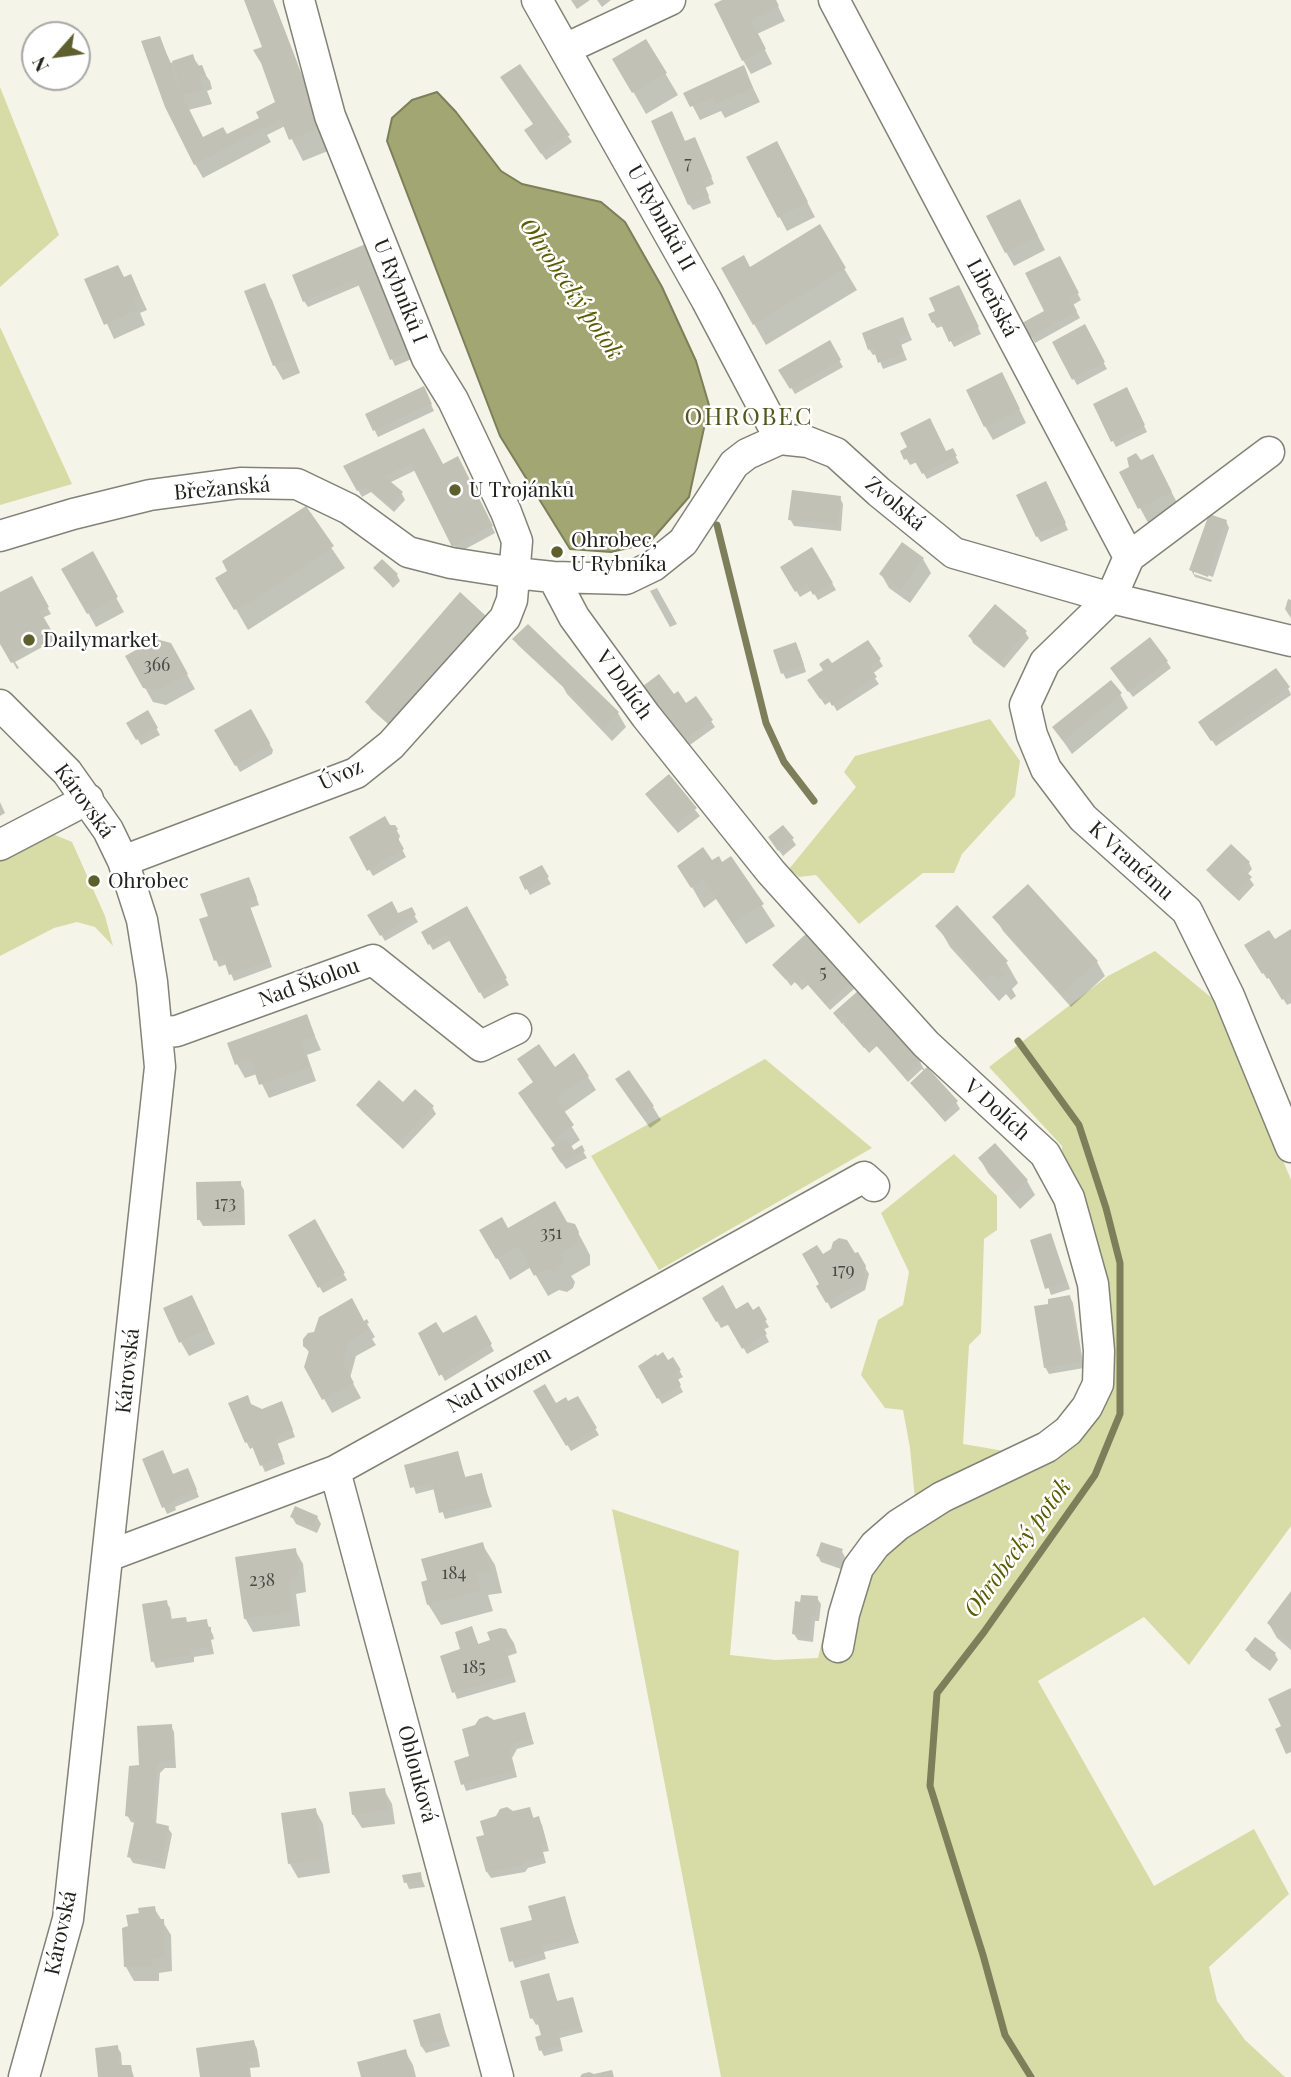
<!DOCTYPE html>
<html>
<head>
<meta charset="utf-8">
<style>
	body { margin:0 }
	#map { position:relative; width:1291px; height:2077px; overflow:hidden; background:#f4f5e8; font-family:"Playfair Display",serif }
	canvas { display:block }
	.north { position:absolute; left:21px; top:21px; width:70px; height:70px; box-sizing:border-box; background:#fff; border:2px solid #a7a7a5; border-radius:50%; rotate:242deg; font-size:19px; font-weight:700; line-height:28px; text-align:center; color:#22231e }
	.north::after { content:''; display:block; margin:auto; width:24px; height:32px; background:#5d5f2d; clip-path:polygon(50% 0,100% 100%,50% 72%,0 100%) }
</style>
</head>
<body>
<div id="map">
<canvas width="1291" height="2077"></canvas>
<div class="north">N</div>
</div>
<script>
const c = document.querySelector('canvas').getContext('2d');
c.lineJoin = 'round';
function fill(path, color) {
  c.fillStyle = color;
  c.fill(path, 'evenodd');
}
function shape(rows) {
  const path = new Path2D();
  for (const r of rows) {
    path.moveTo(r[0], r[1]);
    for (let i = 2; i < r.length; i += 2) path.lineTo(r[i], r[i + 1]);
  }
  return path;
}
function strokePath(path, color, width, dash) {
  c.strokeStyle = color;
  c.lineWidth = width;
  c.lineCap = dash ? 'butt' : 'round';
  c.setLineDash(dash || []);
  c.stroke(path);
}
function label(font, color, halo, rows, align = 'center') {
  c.font = font + ' "Playfair Display",serif';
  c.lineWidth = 5;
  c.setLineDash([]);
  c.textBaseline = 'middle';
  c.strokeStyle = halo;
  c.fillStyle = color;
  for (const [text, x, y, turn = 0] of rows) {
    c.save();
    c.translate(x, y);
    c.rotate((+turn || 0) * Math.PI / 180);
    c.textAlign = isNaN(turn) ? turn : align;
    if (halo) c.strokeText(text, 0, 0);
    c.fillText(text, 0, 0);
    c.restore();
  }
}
fill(shape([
	[0,87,59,235,0,287],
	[0,327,72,484,0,505],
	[990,719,1020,761,1015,796,962,854,954,873,923,873,859,924,816,875,799,877,789,869,856,787,844,772,855,756],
	[50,833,72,842,105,916,113,946,95,927,77,922,54,928,0,956,0,853],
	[1155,951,1219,1004,1291,1180,1291,1526,1189,1665,1144,1617,1038,1681,1154,1886,1254,1829,1289,1894,1209,1967,1217,2001,1245,2040,1285,2077,721,2077,612,1509,739,1551,730,1655,775,1660,818,1658,834,1590,888,1552,917,1520,910,1448,903,1410,885,1408,861,1375,878,1320,903,1305,909,1272,881,1213,954,1154,997,1196,997,1230,984,1239,981,1333,969,1345,963,1444,1016,1453,1080,1399,1090,1356,1086,1298,1064,1211,1062,1146,989,1067,1108,976],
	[765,1059,872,1148,659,1270,591,1156]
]), '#d7dba6');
const water = shape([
	[437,92,456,112,501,171,522,184,601,202,625,222,662,287,696,361,709,405,689,497,649,543,611,552,570,549,500,436,387,141,392,118,412,100,437,92]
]);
fill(water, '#a2a672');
strokePath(water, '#7c7f59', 2);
fill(shape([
	[246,0,273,0,298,65,296,65,333,149,303,161,285,126,267,135,271,142,203,178,195,164,159,38,171,63,192,56,210,81,212,89,207,91,212,104,188,110,203,139,226,136,278,111,264,48],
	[571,0,590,0,577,9],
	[597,0,611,0,602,7],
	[726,0,775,0,785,21,757,34,772,64,751,74,743,60],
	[646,41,678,95,646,114,615,60],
	[520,66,572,142,546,160,530,137,535,125],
	[743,67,760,102,725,118,721,111,700,120,686,93],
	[685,143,698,146,714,184,705,188,711,203,693,210,689,204],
	[748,158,784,158,815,217,787,231],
	[1027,215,1045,250,1014,266,1006,252],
	[819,227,857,290,766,345,723,269,750,269],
	[367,245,414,358,395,366,360,285,308,307,304,301],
	[1059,258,1081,300,1073,305,1080,318,1035,343,1024,324,1047,312],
	[131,276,147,310,140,313,145,325,114,339,87,280,124,279],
	[264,286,272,300,300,373,283,380,275,366,247,292],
	[962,294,981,334,954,347,943,326,937,328,933,322],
	[906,326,912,340,901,345,907,360,883,369,877,354,873,355,869,349],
	[1084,327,1107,369,1077,385,1054,343],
	[829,342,843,367,795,394,781,370],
	[1009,388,1026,423,993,440,985,426],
	[427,395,434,411,378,437,367,415],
	[1130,396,1147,432,1116,447,1113,441],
	[423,430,442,466,461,464,495,533,458,553,416,470,389,483,402,494,405,500,394,512,371,492,362,497,345,467],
	[952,450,959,463,927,479,917,462,910,465,902,451,946,453],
	[1141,462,1164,478,1183,514,1152,530,1121,473],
	[1049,489,1068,530,1041,542,1037,536],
	[840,498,843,504,841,531,794,526,790,519],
	[305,509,345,568,248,630,218,578,229,572],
	[1226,521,1229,528,1213,577,1194,570,1194,574,1212,580,1211,582,1195,577,1191,570],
	[812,549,836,590,818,600,812,590,800,597,782,567],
	[92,554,124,612,96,627,64,569],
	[923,559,931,573,910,603,889,588,881,574],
	[375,568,397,575,400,581,393,588],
	[31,578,51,614,42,618,55,640,15,662,19,668,17,669,0,641,0,594],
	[657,588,677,624,670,627,650,591],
	[1288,599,1291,600,1291,618,1285,609],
	[485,617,489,623,396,731,371,709,367,702],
	[1025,632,1029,638,1004,668,973,643,970,636],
	[514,639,618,713,626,727,612,741,567,694,563,687,518,645],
	[868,642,883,666,872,674,879,684,837,711,831,701,825,705,813,687,825,670],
	[170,644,195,689,166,705,153,702,128,657],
	[799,650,806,672,786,679,783,673],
	[1167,662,1171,668,1133,697,1116,674],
	[1288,688,1291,695,1216,746,1204,729],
	[648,692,674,696,711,721,715,727,687,747],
	[1120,694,1128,708,1072,754,1054,728],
	[250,711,273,750,272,754,240,772,217,730],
	[147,712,160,735,141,745,128,723],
	[668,776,700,816,678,833,651,800],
	[0,802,5,813,0,816],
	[394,826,400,836,398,841,406,857,373,876,351,838],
	[792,839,796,845,783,856,774,844],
	[731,858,775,926,746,944,716,899,704,908,692,887,711,863,722,864],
	[1249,863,1252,869,1247,875,1254,885,1239,901,1212,876,1208,870],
	[541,867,551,884,530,895,521,878],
	[252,885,259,905,250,908,272,967,234,981,227,964,219,967,216,960,210,917],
	[1028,887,1097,962,1105,976,1071,1007,1003,931,995,917],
	[467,909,509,985,484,999,451,940,433,950,423,933],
	[411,910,418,922,385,941,370,916,400,916],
	[938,926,1006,962,1018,983,1012,989,1016,996,1011,1000,1006,994,999,1001,950,947],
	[1291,931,1291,1003,1287,1005,1270,977,1267,979,1246,946,1274,941],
	[775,965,850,983,854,989,830,1010,808,985,802,990,795,982,791,986],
	[859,993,920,1062,925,1071,956,1102,960,1109,945,1122,912,1083,924,1072,922,1069,908,1082,877,1046,869,1053,844,1023,842,1024,839,1020,835,1014],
	[306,1016,321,1050,307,1055,316,1081,269,1098,257,1074,245,1078,237,1064],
	[519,1060,588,1077,596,1090,563,1113,580,1140,570,1147,574,1152,581,1148,587,1158,566,1169,556,1155,556,1147,528,1107,534,1083],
	[626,1094,653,1107,661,1120,650,1128],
	[403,1104,432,1107,436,1114,403,1149,362,1111,358,1105],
	[995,1146,1027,1181,1035,1195,1020,1209,988,1173,980,1159],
	[240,1183,244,1190,245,1225,203,1226,199,1219],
	[314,1222,347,1280,323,1293,290,1235],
	[566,1223,574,1225,590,1255,590,1265,571,1276,575,1282,573,1288,567,1292,559,1290,548,1296,531,1267,510,1280,482,1231],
	[1051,1235,1070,1289,1051,1295,1032,1241],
	[857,1254,869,1274,865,1290,831,1309,819,1287,822,1285,822,1256],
	[1070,1297,1073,1303,1084,1368,1049,1374,1045,1367,1050,1305],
	[704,1298,736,1311,752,1312,758,1309,769,1327,763,1330,769,1342,747,1354,730,1324,721,1328],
	[199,1311,215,1344,189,1356,181,1342],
	[475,1317,494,1351,445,1381,420,1334,442,1336],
	[366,1322,375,1337,372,1339,376,1345,356,1356,350,1378,361,1398,332,1413,306,1367,310,1354,305,1346],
	[673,1359,683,1377,677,1380,683,1392,662,1404,640,1367,667,1363],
	[536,1391,556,1405,567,1404,577,1398,599,1435,571,1451],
	[231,1404,262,1411,285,1410,295,1437,277,1444,285,1464,265,1472,254,1447,250,1449,247,1443],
	[457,1453,466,1479,481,1475,492,1507,445,1519,435,1489,416,1494,407,1466],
	[144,1459,173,1476,191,1477,199,1497,175,1507,176,1510,167,1514],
	[292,1517,317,1517,321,1524,317,1533,296,1524],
	[482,1544,495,1565,502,1593,488,1595,493,1611,441,1625,428,1604],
	[295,1550,303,1564,306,1592,296,1594,300,1626,253,1632,245,1618],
	[841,1550,845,1557,841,1569,821,1562,818,1556],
	[1291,1594,1291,1650,1277,1638,1269,1624],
	[817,1598,821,1604,819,1621,815,1621,813,1642,798,1640,794,1634],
	[166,1602,170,1608,172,1621,188,1623,206,1621,213,1635,214,1639,211,1640,214,1654,194,1657,194,1662,156,1668,153,1661],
	[472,1628,479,1646,492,1642,505,1630,514,1643,517,1653,508,1656,516,1682,457,1699,442,1657,462,1650],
	[1247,1650,1275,1654,1278,1660,1270,1671,1251,1657],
	[524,1714,534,1744,517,1749,512,1758,517,1777,466,1791,456,1762,472,1758,494,1722],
	[171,1726,174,1732,176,1768,165,1768,160,1773,156,1825,168,1828,172,1834,165,1869,133,1863,129,1856,136,1823,131,1822,127,1815,140,1767],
	[384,1790,392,1804,395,1824,362,1828,353,1814],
	[530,1809,534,1819,538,1818,542,1825,549,1851,543,1852,546,1863,528,1868,525,1872,491,1878,487,1872,486,1836,513,1813],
	[315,1810,323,1824,330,1873,298,1878,290,1864],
	[420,1874,425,1887,409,1889,404,1876],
	[564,1898,579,1943,544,1952,546,1959,515,1968,502,1930,534,1921],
	[154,1908,171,1935,172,1971,159,1973,159,1981,134,1981,126,1967,130,1927,141,1915],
	[548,1975,558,2003,572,1999,583,2032,560,2038,563,2051,544,2056,541,2050,543,2037,539,2024,536,2025,532,2018],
	[439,2015,450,2046,426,2053,422,2047],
	[254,2042,257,2049,260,2067,250,2068,251,2077,202,2077],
	[117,2047,121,2053,122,2067,130,2066,134,2077,100,2077],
	[405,2051,413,2065,416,2077,363,2077]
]), '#0003');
strokePath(shape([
	[717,525,766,723,784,762,814,801],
	[1018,1041,1079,1125,1106,1208,1120,1263,1120,1414,1095,1475,984,1632,937,1693,930,1786,983,1955,1005,2035,1031,2077]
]), '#7c7f59', 7);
fill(shape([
	[244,0,273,0,322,127,289,140,281,120,194,165,165,107,141,41,160,36,181,93,172,61,193,54,197,66,202,65,206,75,200,77,205,90,182,95,203,137,223,127,227,134,259,118,256,112,275,102,261,63,253,50,262,47],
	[722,0,776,0,779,6,751,20,766,49,742,61,714,4],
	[646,39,667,73,632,93,612,59],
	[520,64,570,135,541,154,524,130,533,124,500,77],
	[744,65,753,88,715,105,712,98,690,107,683,93],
	[672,111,685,141,695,137,712,177,703,181,709,196,688,205,651,121],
	[777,141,808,202,778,218,746,157],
	[1020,199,1038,236,1005,253,986,216],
	[820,224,846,268,753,325,721,268,744,255,750,267],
	[368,243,412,351,390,360,356,279,303,302,292,275],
	[1060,256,1079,293,1070,298,1077,311,1030,338,1022,323,1044,311,1025,273],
	[118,265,124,277,131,274,140,295,133,298,138,310,104,325,84,279],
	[265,283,294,359,273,366,244,291],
	[959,285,979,327,949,342,939,320,932,323,928,314,935,311,929,298],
	[903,317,909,334,899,338,904,353,878,363,873,348,868,350,862,333],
	[1085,324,1105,362,1072,380,1052,342],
	[830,340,841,360,790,389,778,370],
	[1002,372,1020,409,984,427,966,390],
	[424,386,432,404,373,431,365,414],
	[1127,387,1145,425,1111,442,1093,404],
	[930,418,946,451,953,448,957,456,922,474,912,456,904,460,900,451,907,447,900,433],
	[424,428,443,464,458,456,493,526,452,547,411,464,385,477,403,492,390,506,366,487,357,491,343,466],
	[1136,453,1141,460,1153,454,1172,492,1138,509,1119,472,1129,467,1127,458],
	[1046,481,1066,523,1036,537,1016,495],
	[792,490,841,496,838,525,788,520],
	[306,506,334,546,247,604,234,610,215,578,227,571,222,561],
	[1209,514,1227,520,1208,577,1189,570],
	[902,542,924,558,901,590,879,574],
	[812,547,833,583,813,595,807,584,795,592,780,567],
	[93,551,118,597,87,614,61,569],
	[382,559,398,574,389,583,373,568],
	[32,576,49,607,40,611,53,633,13,655,16,661,11,663,0,644,0,592],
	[460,592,486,616,391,726,365,702],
	[995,604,1027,631,1000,663,968,636],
	[528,624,619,712,604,728,557,680,512,639],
	[1150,637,1168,661,1128,692,1110,668],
	[156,639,171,643,188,674,157,691,143,688,125,656],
	[868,640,881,659,870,667,877,677,832,706,826,695,820,699,807,680,823,670,819,664,828,658,832,663],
	[796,642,804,665,781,674,773,650],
	[1276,668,1290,687,1211,741,1198,722],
	[659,674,674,694,678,691,686,703,696,696,713,720,682,742,643,686],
	[1111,680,1122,693,1063,741,1052,727],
	[251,709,270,743,269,747,235,766,214,730],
	[148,710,158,728,136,740,126,723],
	[669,774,697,808,673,827,645,794],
	[385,816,390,825,395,825,398,829,395,833,404,849,367,871,349,837],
	[783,825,794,838,778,851,768,837],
	[1231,844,1250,862,1243,869,1252,877,1234,896,1206,870],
	[703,847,712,860,719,856,722,862,731,856,764,904,733,924,703,879,691,888,677,866],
	[542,865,549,877,525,890,519,877],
	[249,877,257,898,248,901,270,961,229,975,223,958,214,961,199,919,208,916,200,894],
	[1028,884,1098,961,1062,994,992,917],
	[392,901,398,913,412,907,416,915,380,936,367,915],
	[957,905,1008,961,1000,968,1005,974,998,980,993,974,985,981,935,926],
	[467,906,507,978,479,993,446,935,428,945,421,932],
	[1291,929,1291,994,1282,1000,1265,972,1262,974,1244,945,1269,930,1275,939],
	[808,932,852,982,826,1005,803,979,797,984,790,977,786,980,772,965],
	[859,990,922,1061,904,1076,872,1041,864,1048,843,1024,847,1021,842,1015,838,1019,833,1013],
	[307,1014,315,1036,301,1041,310,1067,259,1085,250,1059,235,1065,227,1043],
	[539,1044,555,1067,574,1053,589,1076,556,1099,574,1125,552,1141,518,1093,533,1082,517,1059],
	[927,1067,958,1101,941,1117,910,1083],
	[629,1070,654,1106,641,1115,615,1079],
	[379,1080,403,1102,415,1089,434,1106,398,1144,356,1105],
	[566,1138,574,1150,582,1145,585,1151,561,1163,551,1148],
	[995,1143,1028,1180,1011,1196,978,1158],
	[241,1181,242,1219,197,1220,196,1182],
	[555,1201,567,1222,575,1224,579,1232,577,1239,579,1243,561,1254,564,1259,562,1266,554,1271,546,1269,534,1276,518,1247,496,1259,479,1230,502,1217,508,1228],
	[315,1219,345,1273,318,1288,288,1235],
	[1051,1233,1067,1282,1045,1289,1030,1240],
	[839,1238,847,1240,855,1253,858,1252,866,1266,862,1283,826,1303,816,1286,819,1284,802,1254,817,1245,823,1254,831,1249,833,1242],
	[723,1285,736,1309,748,1302,753,1310,759,1306,767,1320,761,1323,767,1334,742,1349,724,1318,716,1322,702,1298],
	[192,1295,208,1329,179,1343,163,1308],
	[1070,1295,1081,1362,1044,1368,1034,1306,1048,1304,1048,1299],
	[352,1298,364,1321,367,1319,369,1323,366,1324,369,1330,349,1342,343,1362,354,1383,322,1400,304,1367,309,1351,303,1346,303,1339,308,1333,314,1332,319,1317],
	[476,1315,492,1344,439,1376,418,1333,436,1322,443,1333],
	[663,1352,668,1360,673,1357,681,1370,675,1373,681,1385,657,1399,638,1366,656,1354,657,1356],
	[545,1384,556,1403,566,1397,568,1401,578,1396,597,1428,566,1446,533,1391],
	[248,1395,251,1404,262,1409,282,1401,293,1430,275,1437,283,1457,260,1466,250,1441,245,1443,228,1403],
	[163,1450,173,1474,188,1468,197,1490,173,1500,174,1503,162,1508,142,1459],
	[458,1451,465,1477,482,1473,489,1501,439,1513,432,1483,410,1488,404,1465],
	[295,1506,318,1516,313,1527,290,1517],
	[483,1542,491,1572,477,1574,482,1590,427,1605,421,1582,427,1580,421,1559],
	[821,1542,843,1549,838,1563,816,1556],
	[296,1548,299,1578,289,1580,293,1612,244,1619,235,1557],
	[1291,1591,1291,1639,1289,1642,1267,1623],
	[801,1595,818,1596,816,1615,812,1615,810,1637,792,1634,795,1601,800,1602],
	[167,1600,170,1619,186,1617,187,1622,207,1619,208,1627,211,1627,211,1633,209,1633,211,1647,191,1650,192,1655,151,1662,142,1604],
	[472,1626,478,1644,490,1640,487,1632,500,1628,506,1629,514,1646,505,1649,513,1675,452,1693,440,1656,460,1649,455,1632],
	[1255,1637,1276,1653,1266,1666,1245,1650],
	[1291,1688,1291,1752,1286,1754,1275,1729,1281,1726,1268,1699],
	[525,1712,532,1738,514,1743,510,1751,515,1770,461,1785,454,1761,469,1756,462,1729,475,1725,479,1719,487,1716,494,1720],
	[172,1724,174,1761,161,1762,157,1766,153,1819,156,1823,169,1826,162,1863,127,1857,135,1818,125,1816,129,1766,139,1765,137,1726],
	[385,1788,388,1810,352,1815,349,1792],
	[507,1807,513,1811,530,1807,533,1818,539,1816,547,1844,541,1846,544,1857,524,1862,522,1866,486,1872,476,1837,484,1835,480,1821,496,1816,500,1809],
	[316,1808,323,1859,288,1864,281,1813],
	[421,1872,422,1881,404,1883,402,1875],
	[565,1896,576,1936,542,1946,544,1953,509,1962,500,1928,532,1920,528,1906],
	[155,1906,157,1919,164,1919,165,1957,152,1960,152,1967,124,1967,122,1928,128,1926,126,1915,139,1913,138,1908],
	[549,1973,557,2001,573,1997,581,2026,558,2032,561,2045,539,2051,535,2037,541,2035,536,2017,530,2019,520,1981],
	[440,2013,447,2040,421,2047,413,2020],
	[254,2040,257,2061,248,2062,250,2077,200,2077,196,2048],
	[118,2045,120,2065,131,2065,133,2077,98,2077,95,2048],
	[406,2049,413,2077,361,2077,357,2062],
	[612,2070,614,2077,580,2077,582,2074,589,2072,594,2074]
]), '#c1c2b5');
const minor = shape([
	[537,0,706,299,780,439],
	[834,0,1129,557,1111,598,1045,662,1025,705,1032,735,1046,769,1083,818,1187,911,1229,996,1291,1147],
	[565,49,670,0],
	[0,536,73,514,150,495,240,483,297,484,349,509,408,552,451,563,515,573,553,577,626,579,653,566,683,542,734,464,747,454,780,439,808,442,836,453,879,492,954,553,1111,598,1291,641],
	[1129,557,1269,452],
	[553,577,574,617,646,716,771,872,926,1044,1045,1154,1069,1198,1093,1284,1099,1351,1098,1384,1087,1407,1068,1431,1047,1447,942,1497,898,1525,875,1545,858,1568,844,1614,838,1647],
	[0,705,67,772,108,830,123,861,142,920,152,982,160,1067,68,1919,24,2077],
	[0,845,88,799],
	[123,861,356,773,391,745,505,618,512,600,517,541,506,512,453,400,427,358,330,116,299,0],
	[157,1033,177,1031,373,960,481,1046,516,1029],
	[335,1471,498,2077],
	[108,1556,335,1471,864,1177,874,1186]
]);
strokePath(minor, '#828377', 33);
strokePath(minor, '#fff', 30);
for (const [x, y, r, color] of [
	[455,490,7,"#5d5f2d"],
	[557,552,7,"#5d5f2d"],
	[29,640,7,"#5d5f2d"],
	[94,881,7,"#5d5f2d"]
]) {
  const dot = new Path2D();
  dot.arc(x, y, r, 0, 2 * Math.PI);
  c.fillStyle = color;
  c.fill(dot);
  strokePath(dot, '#fff', 2.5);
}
label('18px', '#4a4b44', null, [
	["7",688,163],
	["366",157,665],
	["5",823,972],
	["173",225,1203],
	["351",551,1233],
	["179",843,1270],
	["184",454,1573],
	["238",262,1580],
	["185",474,1667]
]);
label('21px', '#22231e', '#fff', [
	["U Rybníků II",661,218,61],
	["U Rybníků I",400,291,68],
	["Libeňská",992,298,62],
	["Břežanská",222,489,-5],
	["Zvolská",895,504,40],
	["V Dolích",624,685,54],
	["Úvoz",341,775,-25],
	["Károvská",84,801,54],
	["K Vranému",1131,861,42],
	["Nad Školou",309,983,-20],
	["V Dolích",997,1110,42],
	["Károvská",128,1371,-84],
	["Nad úvozem",499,1380,-29],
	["Oblouková",417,1774,75],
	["Károvská",61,1933,-78]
]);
label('21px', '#22231e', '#fff', [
	["U Trojánků",469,490],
	["Ohrobec,",571,540],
	["U Rybníka",571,564],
	["Dailymarket",43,640],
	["Ohrobec",108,881]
], 'left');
label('italic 23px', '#5a5c02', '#fff', [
	["Ohrobecký potok",571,289,56],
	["Ohrobecký potok",1018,1548,-54]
]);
c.letterSpacing = '2px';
label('24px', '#54571c', '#fff', [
	["OHROBEC",749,418]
]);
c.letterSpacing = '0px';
</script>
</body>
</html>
